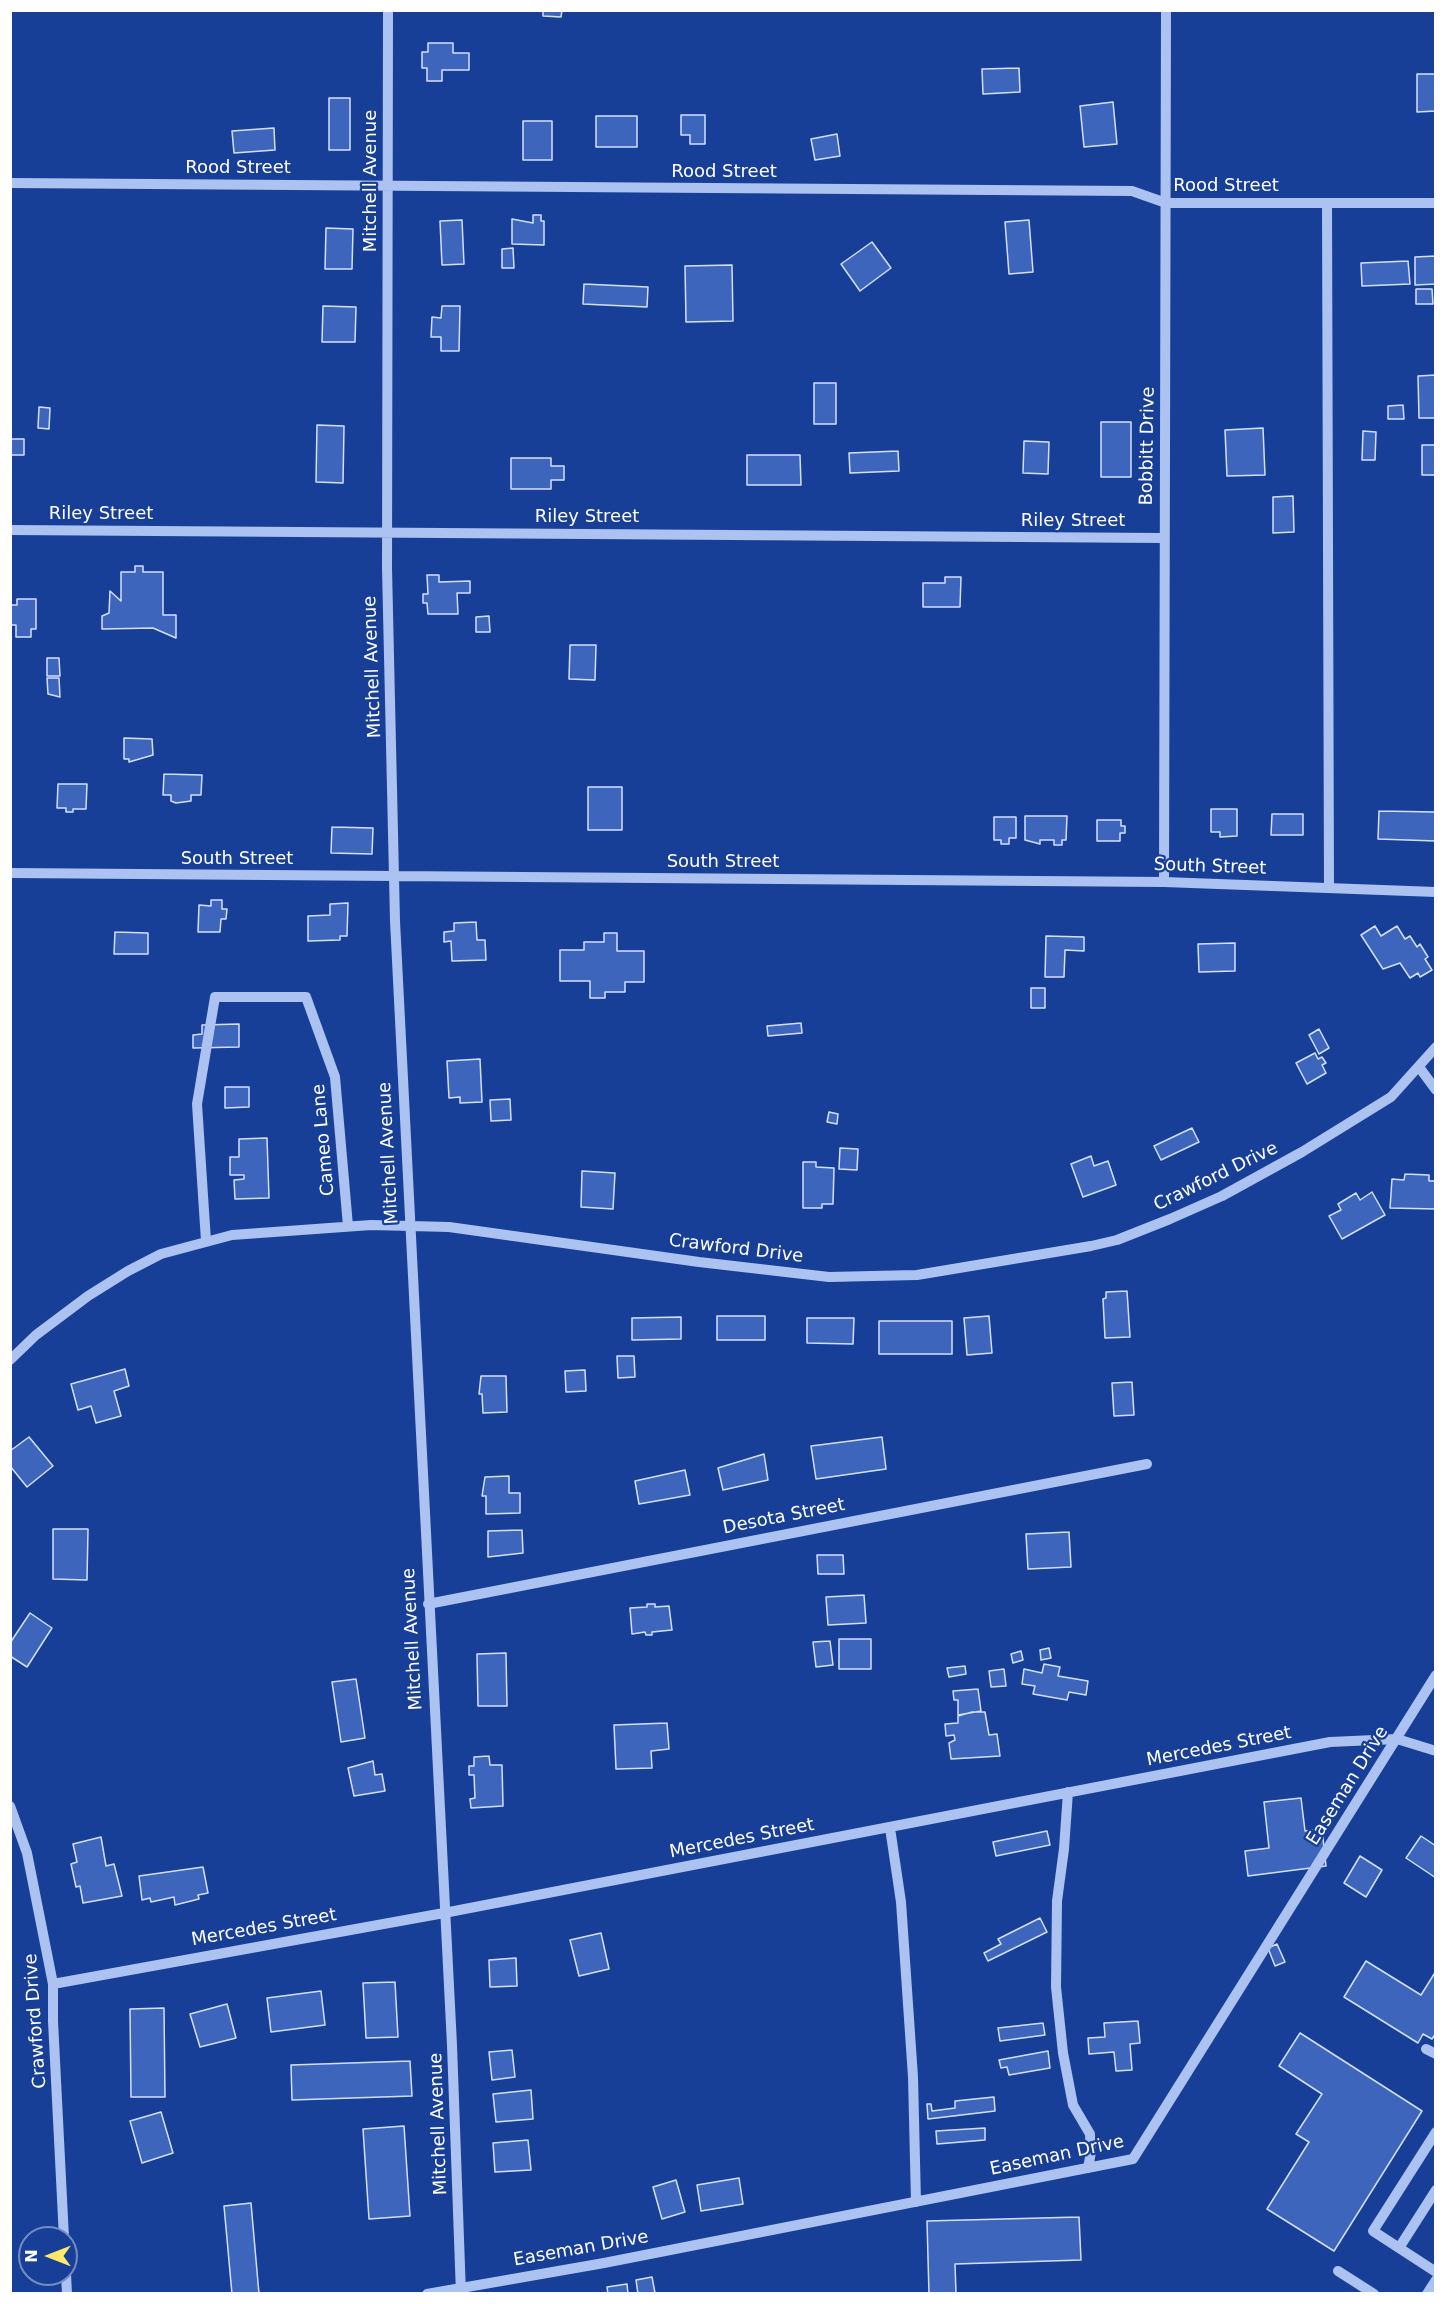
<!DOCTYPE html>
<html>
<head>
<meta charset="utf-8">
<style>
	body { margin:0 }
	#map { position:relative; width:1446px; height:2304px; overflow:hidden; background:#183f97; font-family:"DejaVu Sans",sans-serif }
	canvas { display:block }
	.frame { position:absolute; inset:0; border:12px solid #fff; pointer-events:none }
	.north { position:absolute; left:18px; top:2226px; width:60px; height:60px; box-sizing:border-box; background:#183f97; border:2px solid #748cc1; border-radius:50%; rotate:270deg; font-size:16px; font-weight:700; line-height:24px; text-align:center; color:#fff }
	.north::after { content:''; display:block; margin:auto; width:21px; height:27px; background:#ffe86b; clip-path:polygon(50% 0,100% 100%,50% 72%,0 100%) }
</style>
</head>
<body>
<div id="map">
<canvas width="1446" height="2304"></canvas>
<div class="frame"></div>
<div class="north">N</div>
</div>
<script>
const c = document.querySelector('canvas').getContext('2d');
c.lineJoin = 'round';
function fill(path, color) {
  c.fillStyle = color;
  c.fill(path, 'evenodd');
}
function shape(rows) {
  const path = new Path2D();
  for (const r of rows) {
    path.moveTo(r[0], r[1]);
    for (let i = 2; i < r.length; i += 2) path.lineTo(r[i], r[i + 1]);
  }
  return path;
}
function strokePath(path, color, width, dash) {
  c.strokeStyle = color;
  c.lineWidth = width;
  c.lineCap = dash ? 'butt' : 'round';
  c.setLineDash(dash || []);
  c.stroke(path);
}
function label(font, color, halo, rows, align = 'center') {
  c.font = font + ' "DejaVu Sans",sans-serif';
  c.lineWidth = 4.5;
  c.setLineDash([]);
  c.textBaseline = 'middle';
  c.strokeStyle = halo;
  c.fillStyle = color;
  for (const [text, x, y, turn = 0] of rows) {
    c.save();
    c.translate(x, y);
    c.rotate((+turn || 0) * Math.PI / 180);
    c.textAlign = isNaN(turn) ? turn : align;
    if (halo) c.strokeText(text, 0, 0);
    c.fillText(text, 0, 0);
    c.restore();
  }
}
const building = shape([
	[543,10,562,10,561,17,543,16,543,10],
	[428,43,453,43,453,53,469,53,469,70,442,70,442,81,427,81,427,68,422,68,422,52,428,52,428,43],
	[1019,68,1020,92,983,94,982,69,1019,68],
	[1417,74,1436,74,1436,111,1417,112,1417,74],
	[329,98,350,98,350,150,329,150,329,98],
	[1113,102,1117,144,1084,147,1080,106,1113,102],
	[681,115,705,115,705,144,690,144,690,135,681,135,681,115],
	[596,116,637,116,637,147,596,147,596,116],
	[523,121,552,121,552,160,523,160,523,121],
	[274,128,275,150,234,153,232,131,274,128],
	[837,134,840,156,815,160,811,139,837,134],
	[533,215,541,215,541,221,544,221,544,245,512,244,512,219,533,223,533,215],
	[462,220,464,264,442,265,440,221,462,220],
	[1029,220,1033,272,1009,274,1005,222,1029,220],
	[326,228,353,229,352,269,325,269,326,228],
	[872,242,891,268,860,291,841,264,872,242],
	[513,248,514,268,502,268,502,249,513,248],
	[1436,256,1436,284,1415,285,1415,257,1436,256],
	[1408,261,1410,284,1362,286,1361,263,1408,261],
	[732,265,733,321,686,322,685,266,732,265],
	[584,284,648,287,647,307,583,304,584,284],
	[1416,289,1432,289,1433,304,1416,304,1416,289],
	[323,306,356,307,355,342,322,342,323,306],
	[442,306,460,306,459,351,441,351,441,337,431,337,432,317,441,318,442,306],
	[1436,375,1436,418,1419,418,1418,376,1436,375],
	[814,383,836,383,836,424,814,424,814,383],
	[1403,405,1404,419,1388,419,1388,406,1403,405],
	[39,407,50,408,49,429,38,428,39,407],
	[1101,422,1131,422,1131,477,1101,477,1101,422],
	[317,425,344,426,343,483,316,482,317,425],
	[1263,428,1265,475,1227,476,1225,430,1263,428],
	[1363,431,1376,432,1375,460,1362,460,1363,431],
	[10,439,24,439,24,455,10,455,10,439],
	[1024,441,1049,442,1048,474,1023,473,1024,441],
	[1422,445,1436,445,1436,475,1422,475,1422,445],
	[898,451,899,471,850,473,849,453,898,451],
	[747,455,800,455,801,485,747,485,747,455],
	[511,458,551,458,551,466,564,466,564,480,551,480,551,489,511,489,511,458],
	[1293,496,1294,532,1273,533,1273,497,1293,496],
	[135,566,143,566,143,572,163,572,163,615,176,615,176,638,153,628,102,629,102,616,109,613,110,591,121,601,121,572,135,572,135,566],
	[427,575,439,575,439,582,470,581,470,593,457,593,458,614,428,614,427,603,423,603,423,594,428,594,427,575],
	[945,577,961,577,960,607,923,607,923,583,945,583,945,577],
	[17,599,36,599,36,629,31,629,31,637,16,637,16,625,10,625,10,605,17,605,17,599],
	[489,616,490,632,476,632,476,617,489,616],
	[570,645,596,645,595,680,569,679,570,645],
	[47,658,59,658,60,676,47,676,47,658],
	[47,678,59,678,60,697,48,694,47,678],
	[124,738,152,739,153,755,129,762,129,759,124,759,124,738],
	[164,774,202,775,201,795,191,795,191,801,176,803,171,801,171,795,163,795,164,774],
	[58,784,87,784,86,809,73,809,73,812,66,812,66,808,57,808,58,784],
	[588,787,622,787,622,830,588,830,588,787],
	[1211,809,1237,809,1237,836,1220,837,1220,832,1211,832,1211,809],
	[1379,811,1436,812,1436,841,1378,839,1379,811],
	[1272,814,1303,814,1303,835,1271,835,1272,814],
	[1025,816,1067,816,1066,840,1062,840,1062,845,1054,845,1054,840,1040,840,1040,844,1025,840,1025,816],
	[994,817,1016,817,1016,838,1009,838,1009,844,1001,844,1001,840,994,840,994,817],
	[1097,820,1121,820,1121,826,1125,826,1125,833,1120,833,1120,841,1097,841,1097,820],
	[332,827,373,828,372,854,331,853,332,827],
	[211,900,222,900,222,909,227,909,226,919,221,919,220,932,198,932,199,905,211,906,211,900],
	[348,903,347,936,340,936,340,940,308,941,308,916,330,915,330,904,348,903],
	[476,922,477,940,485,940,486,960,452,961,451,941,444,942,444,932,454,931,454,923,476,922],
	[1375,926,1381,936,1397,926,1405,939,1410,936,1417,947,1420,944,1428,957,1425,959,1432,970,1420,977,1418,973,1410,978,1400,963,1383,969,1361,935,1375,926],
	[115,932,148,933,148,954,114,954,115,932],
	[604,933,617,933,617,951,644,951,644,982,625,982,625,992,605,992,605,998,590,998,590,981,560,981,560,950,584,950,584,942,604,942,604,933],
	[1046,936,1084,937,1084,951,1065,950,1064,977,1045,977,1046,936],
	[1235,943,1235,971,1199,972,1198,944,1235,943],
	[1031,988,1045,988,1045,1008,1031,1008,1031,988],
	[801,1023,802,1033,768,1036,767,1026,801,1023],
	[239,1024,239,1047,193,1048,193,1035,202,1034,202,1025,239,1024],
	[1319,1029,1329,1048,1319,1054,1309,1035,1319,1029],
	[1315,1053,1318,1059,1322,1057,1326,1063,1322,1065,1326,1073,1307,1084,1296,1063,1315,1053],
	[480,1059,482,1102,460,1103,460,1097,449,1098,447,1061,480,1059],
	[225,1087,249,1087,249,1107,225,1108,225,1087],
	[510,1099,511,1120,491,1121,490,1100,510,1099],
	[829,1112,838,1114,837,1124,827,1122,829,1112],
	[1192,1128,1199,1142,1161,1160,1154,1146,1192,1128],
	[267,1138,269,1198,235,1199,234,1180,244,1179,244,1175,230,1175,230,1157,239,1157,239,1139,267,1138],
	[840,1148,858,1149,857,1170,839,1169,840,1148],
	[1091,1156,1094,1166,1108,1161,1116,1185,1083,1197,1071,1164,1091,1156],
	[803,1162,816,1162,816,1167,834,1168,833,1204,822,1204,822,1208,803,1208,803,1162],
	[582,1171,615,1173,613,1209,581,1207,582,1171],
	[1405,1174,1429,1175,1429,1181,1436,1181,1436,1209,1390,1208,1392,1179,1404,1180,1405,1174],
	[1372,1192,1385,1215,1342,1239,1329,1216,1341,1210,1338,1204,1356,1193,1360,1200,1372,1192],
	[1127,1291,1130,1337,1105,1338,1103,1299,1106,1298,1106,1292,1127,1291],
	[717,1316,765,1316,765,1340,717,1340,717,1316],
	[989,1316,992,1353,967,1355,964,1318,989,1316],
	[681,1317,681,1339,632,1340,632,1318,681,1317],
	[807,1318,854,1318,853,1344,807,1343,807,1318],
	[879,1321,952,1321,952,1354,879,1354,879,1321],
	[617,1356,634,1356,635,1377,618,1378,617,1356],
	[125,1369,129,1386,114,1391,121,1416,96,1423,91,1406,78,1410,71,1384,125,1369],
	[585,1370,586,1391,566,1392,565,1371,585,1370],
	[481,1376,506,1376,507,1412,483,1413,482,1394,479,1394,481,1376],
	[1132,1382,1134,1415,1114,1416,1112,1383,1132,1382],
	[29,1437,53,1466,27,1487,10,1466,10,1451,29,1437],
	[882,1437,886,1469,816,1479,811,1446,882,1437],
	[764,1454,768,1480,723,1490,718,1468,764,1454],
	[685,1470,690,1495,639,1504,635,1481,685,1470],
	[509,1476,509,1493,520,1493,520,1513,486,1514,486,1496,482,1496,485,1477,509,1476],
	[53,1529,88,1529,87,1580,53,1579,53,1529],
	[522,1530,523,1553,488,1557,488,1531,522,1530],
	[1069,1532,1071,1567,1028,1569,1026,1534,1069,1532],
	[817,1555,843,1555,844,1574,818,1574,817,1555],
	[864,1595,866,1623,828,1625,826,1597,864,1595],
	[647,1604,655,1604,655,1607,669,1606,672,1630,652,1632,652,1635,646,1635,645,1632,632,1634,630,1608,647,1607,647,1604],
	[30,1613,52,1628,27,1667,10,1656,10,1643,30,1613],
	[839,1639,871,1639,871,1669,839,1669,839,1639],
	[830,1641,833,1665,816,1667,813,1642,830,1641],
	[1049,1648,1051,1658,1041,1660,1040,1650,1049,1648],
	[1021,1651,1023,1660,1013,1663,1011,1654,1021,1651],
	[506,1653,507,1706,478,1706,477,1654,506,1653],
	[1044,1664,1060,1667,1058,1676,1088,1681,1086,1695,1069,1692,1067,1700,1033,1694,1035,1686,1022,1684,1024,1669,1042,1673,1044,1664],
	[965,1666,966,1674,949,1677,947,1668,965,1666],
	[1004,1669,1006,1686,991,1687,989,1671,1004,1669],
	[356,1679,365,1738,341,1742,332,1682,356,1679],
	[978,1689,981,1711,958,1715,958,1700,954,1700,953,1691,978,1689],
	[972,1712,985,1712,989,1735,997,1734,1000,1756,951,1759,949,1743,955,1740,954,1735,946,1736,945,1724,958,1723,958,1716,972,1712],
	[667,1723,669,1749,651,1751,652,1768,616,1769,614,1725,667,1723],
	[489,1756,490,1765,502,1765,503,1806,471,1808,470,1799,475,1798,474,1775,469,1775,469,1766,474,1766,474,1757,489,1756],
	[373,1761,375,1775,382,1774,385,1791,354,1796,348,1768,373,1761],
	[1301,1798,1305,1831,1322,1829,1326,1866,1248,1876,1245,1851,1269,1848,1264,1802,1301,1798],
	[1047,1831,1050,1845,996,1856,993,1842,1047,1831],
	[1421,1836,1436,1846,1436,1878,1406,1858,1421,1836],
	[101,1837,106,1866,114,1864,122,1896,83,1903,80,1886,76,1887,71,1864,77,1862,73,1844,101,1837],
	[1360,1856,1382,1870,1366,1897,1344,1883,1360,1856],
	[203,1867,208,1893,198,1895,199,1899,175,1905,174,1897,151,1902,150,1898,142,1900,139,1876,203,1867],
	[1040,1918,1047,1932,988,1961,984,1953,1001,1944,998,1939,1040,1918],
	[601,1933,609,1969,579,1976,570,1940,601,1933],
	[1277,1944,1285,1962,1275,1966,1268,1948,1277,1944],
	[516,1958,517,1986,490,1987,489,1960,516,1958],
	[1366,1961,1421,1995,1436,1971,1436,2033,1432,2039,1423,2034,1418,2043,1344,1997,1366,1961],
	[395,1982,398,2037,366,2038,363,1983,395,1982],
	[321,1991,325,2025,271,2032,267,1998,321,1991],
	[227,2004,236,2038,200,2047,190,2014,227,2004],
	[164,2008,165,2097,131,2097,130,2009,164,2008],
	[1138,2021,1140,2043,1130,2044,1132,2070,1116,2071,1114,2052,1089,2054,1088,2038,1105,2037,1104,2023,1138,2021],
	[1043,2023,1045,2035,1000,2041,998,2028,1043,2023],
	[1300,2033,1422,2111,1334,2251,1267,2209,1309,2142,1296,2134,1322,2094,1279,2066,1300,2033],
	[512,2050,515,2077,492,2080,489,2052,512,2050],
	[1048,2051,1050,2068,1009,2075,1007,2067,1001,2068,999,2060,1048,2051],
	[410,2061,412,2096,292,2100,291,2065,410,2061],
	[531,2090,533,2119,496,2122,493,2094,531,2090],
	[994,2097,995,2111,928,2119,927,2104,931,2104,932,2111,955,2108,955,2101,994,2097],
	[161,2112,173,2153,142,2163,130,2121,161,2112],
	[404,2126,410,2216,369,2219,363,2129,404,2126],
	[985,2128,985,2140,937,2144,936,2131,985,2128],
	[528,2140,531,2170,495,2172,493,2143,528,2140],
	[739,2178,743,2204,701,2211,697,2185,739,2178],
	[676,2180,685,2212,662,2219,653,2187,676,2180],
	[251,2203,259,2294,232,2294,224,2206,251,2203],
	[1079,2217,1081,2260,955,2264,956,2294,929,2294,927,2221,1079,2217],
	[652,2277,655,2293,638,2294,636,2280,652,2277],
	[627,2284,628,2294,608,2294,607,2287,627,2284]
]);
fill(building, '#3d65bc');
strokePath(building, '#d3e0fc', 1.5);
strokePath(shape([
	[388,10,387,568,395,921,452,2045,461,2294],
	[10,183,1132,191,1166,203,1436,203],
	[1327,203,1329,887],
	[10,530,1163,538],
	[10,873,1164,882,1436,892],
	[1164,882,1166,10],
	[1419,1067,1436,1090],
	[206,1241,197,1104,215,997,306,997,335,1077,348,1226],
	[10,1360,36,1335,88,1296,128,1271,161,1254,232,1235,371,1225,449,1227,699,1262,829,1277,917,1275,1091,1246,1117,1240,1170,1219,1222,1196,1302,1152,1391,1097,1436,1047],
	[428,1604,1147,1464],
	[1068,1792,1064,1849,1057,1901,1056,1987,1063,2053,1073,2105,1090,2134,1091,2152,1088,2168],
	[10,1806,27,1853,53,1984,53,2021,64,2238],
	[890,1828,901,1902,913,2077,916,2202],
	[53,1984,444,1913,1330,1742,1397,1739,1436,1751],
	[1426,2049,1436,2054],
	[1436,2132,1373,2231,1436,2272],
	[1399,2248,1436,2190],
	[1338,2271,1374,2294],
	[66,2274,67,2294],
	[427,2294,604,2263,1133,2159,1436,1675],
	[1427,2294,1436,2280]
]), '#acc2f1', 10);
label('18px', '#fff', '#183f97', [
	["Rood Street",238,168],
	["Rood Street",724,172],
	["Mitchell Avenue",371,181,-90],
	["Rood Street",1226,186],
	["Bobbitt Drive",1148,446,-89],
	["Riley Street",101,514],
	["Riley Street",587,517],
	["Riley Street",1073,521],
	["Mitchell Avenue",373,667,-92],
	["South Street",237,859],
	["South Street",723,862],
	["South Street",1210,867,2],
	["Cameo Lane",324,1140,-95],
	["Mitchell Avenue",389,1153,-93],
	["Crawford Drive",1216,1177,-26],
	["Crawford Drive",736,1249,7],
	["Desota Street",784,1517,-11],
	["Mitchell Avenue",413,1639,-93],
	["Mercedes Street",1219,1747,-11],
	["Easeman Drive",1348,1786,-58],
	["Mercedes Street",742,1839,-11],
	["Mercedes Street",264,1928,-10],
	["Crawford Drive",36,2021,-94],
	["Mitchell Avenue",439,2124,-92],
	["Easeman Drive",1057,2156,-12],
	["Easeman Drive",581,2249,-10]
]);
</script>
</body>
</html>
